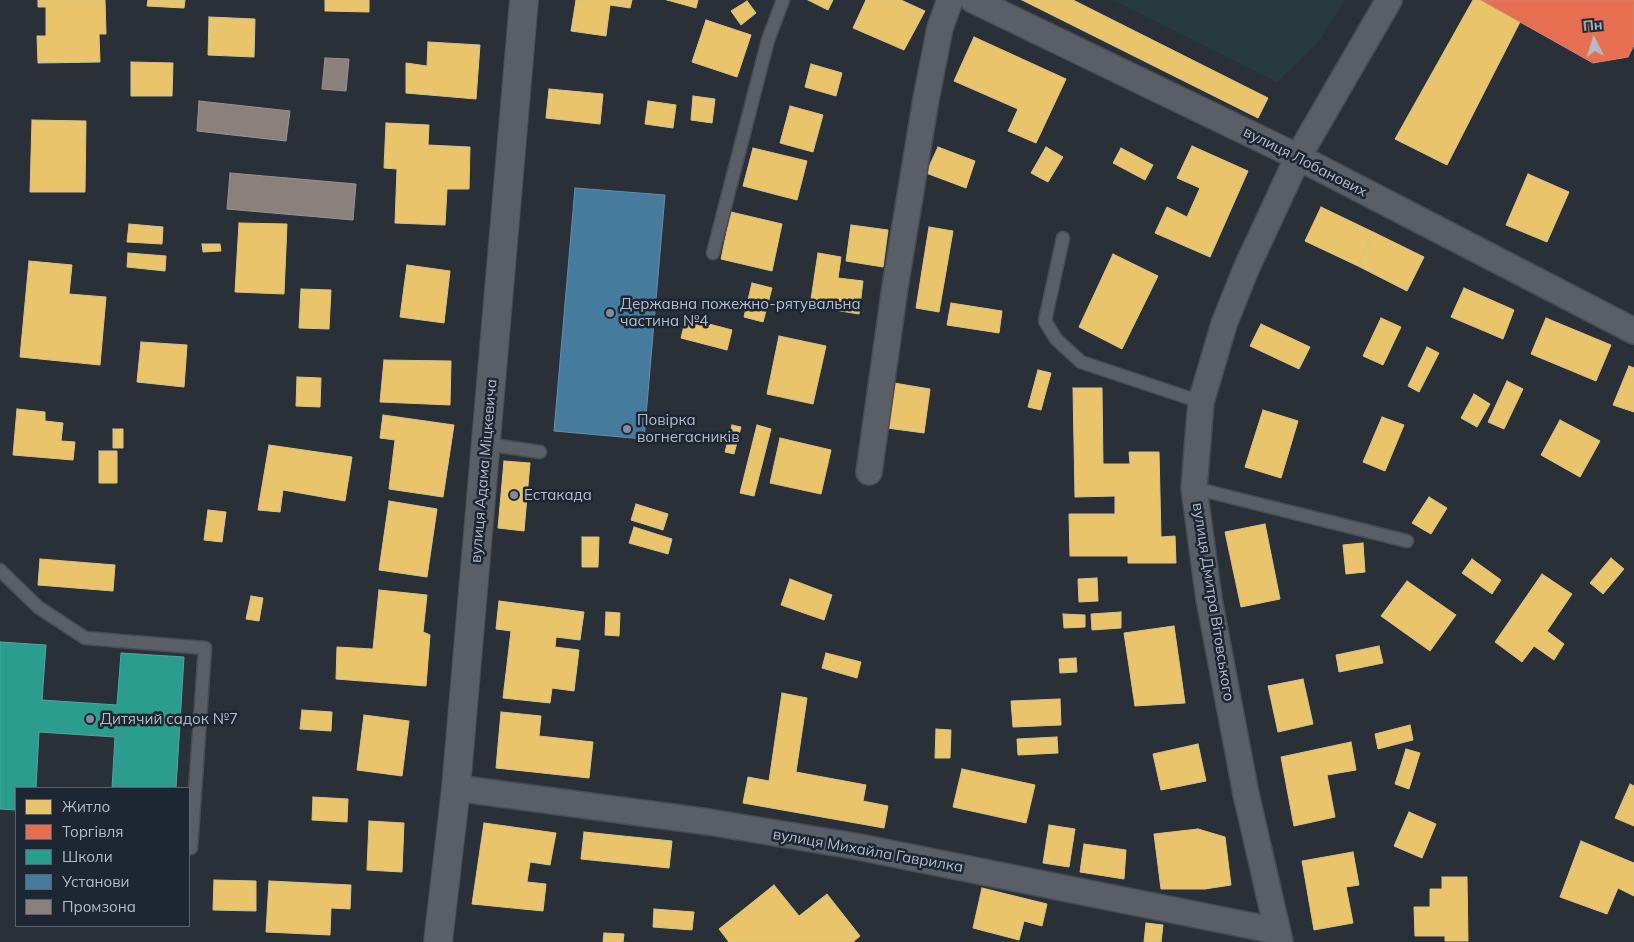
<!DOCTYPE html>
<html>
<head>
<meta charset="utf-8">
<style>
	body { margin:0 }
	#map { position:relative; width:1634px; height:942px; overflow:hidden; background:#2a3038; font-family:Mulish,sans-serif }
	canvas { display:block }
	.legend { position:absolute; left:15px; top:787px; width:175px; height:140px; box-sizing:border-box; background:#1d2633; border:1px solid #59626f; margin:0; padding:6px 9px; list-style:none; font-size:15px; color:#b4bcc9 }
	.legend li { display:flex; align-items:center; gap:10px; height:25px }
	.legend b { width:25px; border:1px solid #59626f }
	.north { position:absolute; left:1569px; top:15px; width:50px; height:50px; -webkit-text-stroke:4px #1d2633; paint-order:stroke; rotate:355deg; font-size:14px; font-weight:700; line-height:20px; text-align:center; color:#b4bcc9 }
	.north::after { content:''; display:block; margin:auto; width:18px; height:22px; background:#b4bcc9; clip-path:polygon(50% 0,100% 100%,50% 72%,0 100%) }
</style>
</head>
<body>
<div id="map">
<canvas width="1634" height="942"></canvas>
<ul class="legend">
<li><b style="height:14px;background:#e9c46a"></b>Житло</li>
<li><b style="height:14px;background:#e76f51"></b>Торгівля</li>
<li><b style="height:14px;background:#2a9d8f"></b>Школи</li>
<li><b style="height:14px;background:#457b9d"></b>Установи</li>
<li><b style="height:14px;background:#8a817c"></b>Промзона</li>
</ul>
<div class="north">Пн</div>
</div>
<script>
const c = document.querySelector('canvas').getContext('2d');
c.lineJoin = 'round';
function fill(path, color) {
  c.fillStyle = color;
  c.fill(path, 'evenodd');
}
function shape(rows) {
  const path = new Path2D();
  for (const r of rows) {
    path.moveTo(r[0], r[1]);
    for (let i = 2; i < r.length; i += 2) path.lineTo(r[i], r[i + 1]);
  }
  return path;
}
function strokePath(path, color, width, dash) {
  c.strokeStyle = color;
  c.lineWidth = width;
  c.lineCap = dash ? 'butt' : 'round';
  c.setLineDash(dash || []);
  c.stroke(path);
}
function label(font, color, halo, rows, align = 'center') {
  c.font = font + ' Mulish,sans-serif';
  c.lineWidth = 5;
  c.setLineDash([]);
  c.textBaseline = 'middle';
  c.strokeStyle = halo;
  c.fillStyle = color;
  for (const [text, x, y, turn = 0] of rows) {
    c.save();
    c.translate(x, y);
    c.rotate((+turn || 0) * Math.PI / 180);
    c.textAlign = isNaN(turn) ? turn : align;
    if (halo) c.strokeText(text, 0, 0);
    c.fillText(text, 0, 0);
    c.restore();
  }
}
fill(shape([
	[1113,0,1345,0,1317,44,1277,82]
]), '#273a3e');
const homes = shape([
	[38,0,105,0,106,34,99,34,100,62,38,63,37,36,46,36,46,7,38,7,38,0],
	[148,0,185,0,184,8,147,6,148,0],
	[325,0,369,0,369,12,325,11,325,0],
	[576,0,632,0,630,8,610,5,606,36,571,31,576,0],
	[667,0,698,0,696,8,667,0],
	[808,0,833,0,828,10,808,0],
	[866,0,901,0,925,11,904,50,853,28,866,0],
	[1022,0,1073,0,1268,98,1258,118,1022,0],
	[1473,0,1481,0,1520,22,1447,165,1395,139,1473,0],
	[747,1,756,13,741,25,731,11,747,1],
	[209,17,255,19,254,57,208,55,209,17],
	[706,20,751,35,737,77,692,62,706,20],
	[974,37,1066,79,1036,143,1008,131,1018,109,954,81,974,37],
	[428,42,480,45,476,99,406,93,406,63,427,66,428,42],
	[131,62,173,63,172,96,131,96,131,62],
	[811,64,842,73,836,96,805,87,811,64],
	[549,89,603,94,600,124,546,118,549,89],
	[693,96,715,99,712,123,691,120,693,96],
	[648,101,676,105,673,128,645,124,648,101],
	[790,106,823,115,813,152,780,143,790,106],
	[32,120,86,121,85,192,30,192,32,120],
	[386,123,429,125,428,145,470,147,469,189,447,189,445,225,395,223,397,169,384,168,386,123],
	[1192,146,1248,171,1210,257,1155,233,1167,207,1187,217,1200,188,1177,178,1192,146],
	[938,147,975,161,966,188,926,173,938,147],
	[1046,147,1063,157,1048,182,1031,173,1046,147],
	[753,148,807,161,797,200,743,186,753,148],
	[1121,148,1153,165,1145,180,1113,163,1121,148],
	[1528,174,1569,192,1547,242,1506,225,1528,174],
	[1321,207,1373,232,1358,266,1305,241,1321,207],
	[731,212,782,224,772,271,721,259,731,212],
	[239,223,287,224,284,294,235,292,239,223],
	[129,224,163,227,162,244,127,242,129,224],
	[851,225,888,230,883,267,846,261,851,225],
	[929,227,953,231,939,312,916,308,929,227],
	[1373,232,1424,257,1407,291,1358,266,1373,232],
	[202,244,220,244,221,251,203,252,202,244],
	[128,253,166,256,165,271,127,267,128,253],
	[818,253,841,257,838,278,863,281,859,314,810,306,818,253],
	[1113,254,1158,276,1122,349,1079,327,1113,254],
	[29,261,72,265,69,294,106,297,100,365,20,357,29,261],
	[407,265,450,271,444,323,400,317,407,265],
	[752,283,772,288,763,322,744,317,752,283],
	[1464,288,1514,310,1503,339,1451,317,1464,288],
	[301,289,331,290,329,329,299,328,301,289],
	[951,303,1002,311,999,333,947,325,951,303],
	[686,318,732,330,727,350,681,338,686,318],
	[1381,318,1401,327,1383,365,1363,356,1381,318],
	[1546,318,1611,345,1596,381,1531,354,1546,318],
	[1261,324,1310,347,1299,369,1250,346,1261,324],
	[779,336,826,346,813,404,767,394,779,336],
	[141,342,187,345,184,387,137,382,141,342],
	[1427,347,1439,353,1419,392,1408,386,1427,347],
	[384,360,451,361,450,405,380,402,384,360],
	[1629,366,1634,368,1634,412,1613,405,1629,366],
	[1038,370,1051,373,1041,410,1028,407,1038,370],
	[297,377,321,378,320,407,296,406,297,377],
	[1507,381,1523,389,1504,429,1488,422,1507,381],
	[894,383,930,389,924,433,887,428,894,383],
	[1073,388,1102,388,1103,464,1130,464,1129,452,1159,452,1161,537,1175,536,1176,563,1128,563,1128,556,1070,556,1069,514,1115,514,1115,496,1075,497,1073,388],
	[1474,394,1490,404,1477,427,1461,418,1474,394],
	[17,409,45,412,45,421,63,423,61,441,75,442,73,460,13,455,17,409],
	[1263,410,1298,421,1281,478,1245,467,1263,410],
	[383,415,454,425,443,497,389,489,395,440,380,438,383,415],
	[1382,417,1404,425,1385,471,1363,462,1382,417],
	[1560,420,1600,441,1580,477,1541,455,1560,420],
	[732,425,741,427,734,454,725,452,732,425],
	[757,425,771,429,754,496,740,493,757,425],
	[113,429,123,429,123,448,113,448,113,429],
	[780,438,831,450,821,494,770,483,780,438],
	[269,445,352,457,345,501,283,490,280,512,258,510,269,445],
	[99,451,117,451,117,483,99,483,99,451],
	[504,461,530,463,524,531,498,528,504,461],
	[1429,497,1447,508,1431,534,1412,523,1429,497],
	[389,501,437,509,427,577,379,570,389,501],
	[636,504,668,514,663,530,631,520,636,504],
	[208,510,226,512,222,542,204,540,208,510],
	[1265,524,1280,599,1241,607,1225,532,1265,524],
	[634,527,672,539,668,554,629,543,634,527],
	[582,537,599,537,598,567,582,567,582,537],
	[1363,543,1365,572,1346,574,1343,545,1363,543],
	[1611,558,1624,569,1603,594,1590,583,1611,558],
	[40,559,115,565,113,591,38,585,40,559],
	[1472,559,1501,580,1492,594,1462,573,1472,559],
	[1542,574,1572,594,1547,631,1564,644,1554,660,1534,646,1522,662,1495,642,1542,574],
	[1097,578,1098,601,1079,602,1078,579,1097,578],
	[790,579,832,595,824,620,781,605,790,579],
	[1407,581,1456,615,1430,651,1381,616,1407,581],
	[379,590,427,595,423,632,430,635,426,686,336,679,337,647,373,649,379,590],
	[251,596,263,598,259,621,246,619,251,596],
	[499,601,584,612,580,640,556,637,555,647,579,650,574,691,552,688,550,703,503,698,511,631,496,629,499,601],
	[606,612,620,613,619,636,605,635,606,612],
	[1121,612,1121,628,1092,630,1091,614,1121,612],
	[1063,614,1085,615,1085,627,1064,628,1063,614],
	[1174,626,1185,703,1135,706,1124,633,1174,626],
	[1379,646,1383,663,1339,672,1336,655,1379,646],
	[826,653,861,662,857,678,822,668,826,653],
	[1076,658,1077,672,1060,673,1059,659,1076,658],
	[1303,679,1313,724,1278,732,1268,686,1303,679],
	[782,693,807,698,796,772,866,785,863,801,888,806,884,828,743,803,748,777,769,781,782,693],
	[1060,699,1061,725,1013,727,1011,701,1060,699],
	[302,710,332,712,331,731,300,729,302,710],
	[501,712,541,716,539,736,593,742,589,778,496,768,501,712],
	[364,715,409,721,402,776,357,770,364,715],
	[1410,725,1413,740,1378,749,1375,734,1410,725],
	[936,729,951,730,950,758,935,758,936,729],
	[1057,737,1058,753,1018,755,1017,739,1057,737],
	[1351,742,1356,770,1327,775,1335,817,1294,826,1281,757,1351,742],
	[1198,744,1206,781,1161,790,1153,754,1198,744],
	[1406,749,1420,753,1409,789,1395,784,1406,749],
	[962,769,1035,785,1026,823,953,807,962,769],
	[1630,784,1634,786,1634,826,1615,818,1630,784],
	[313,797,348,799,347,822,312,820,313,797],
	[1409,812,1436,824,1422,858,1394,846,1409,812],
	[369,821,404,823,402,872,367,870,369,821],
	[484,823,556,833,550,865,530,862,527,882,546,884,543,911,472,904,484,823],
	[1049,825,1075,829,1069,867,1043,863,1049,825],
	[1198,829,1225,837,1231,885,1205,889,1161,889,1154,834,1198,829],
	[584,832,672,841,669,868,581,859,584,832],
	[1581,841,1634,863,1634,896,1618,888,1607,914,1560,897,1581,841],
	[1084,844,1126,850,1124,879,1080,872,1084,844],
	[1353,852,1359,885,1346,887,1353,923,1314,930,1302,861,1353,852],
	[1442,877,1467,877,1468,941,1445,941,1445,936,1415,936,1414,907,1430,907,1430,889,1442,889,1442,877],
	[214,880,256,881,256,911,213,910,214,880],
	[269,881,351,885,350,909,331,908,330,935,266,932,269,881],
	[774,885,799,916,827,894,860,936,853,942,729,942,719,929,774,885],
	[982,888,1047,904,1042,926,1024,921,1019,940,973,928,982,888],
	[654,909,694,912,692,930,653,927,654,909],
	[1146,923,1163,925,1161,942,1144,942,1146,923],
	[604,933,624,934,623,942,603,942,604,933]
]);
fill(homes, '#e9c46a');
strokePath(homes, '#d9c286', 1);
const shops = shape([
	[1481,0,1634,0,1634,45,1628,57,1593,63,1481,0]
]);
fill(shops, '#e76f51');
strokePath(shops, '#d88675', 1);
const schools = shape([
	[0,642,46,645,42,700,117,705,121,653,184,657,176,788,112,788,115,737,39,732,36,788,16,788,16,810,0,809,0,642]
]);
fill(schools, '#2a9d8f');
strokePath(schools, '#53a6a0', 1);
const public = shape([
	[575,188,665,195,644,439,554,431,575,188]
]);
fill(public, '#457b9d');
strokePath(public, '#668eaa', 1);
const industry = shape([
	[325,58,349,59,346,91,322,89,325,58],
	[199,101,290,111,286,141,197,131,199,101],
	[230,173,356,184,353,220,227,209,230,173]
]);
fill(industry, '#8a817c');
strokePath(industry, '#979393', 1);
const service = shape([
	[1063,238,1045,321,1056,339,1081,362,1201,402],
	[713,253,768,40,783,0],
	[486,444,540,452],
	[1194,488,1407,541],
	[0,570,38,607,85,638,205,648,191,848]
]);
const minor = shape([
	[973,0,1298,157,1634,331],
	[869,472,895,287,926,99,940,28,950,0],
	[456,788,709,822,854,846,1277,931],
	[1280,942,1246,794,1209,599,1194,488,1201,402,1224,324,1246,269,1298,157,1389,0]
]);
const tertiary = shape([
	[438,942,456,788,524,0]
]);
strokePath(service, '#484c53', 15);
strokePath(minor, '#484c53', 28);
strokePath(tertiary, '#484c53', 30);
strokePath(service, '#5a5e66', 12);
strokePath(minor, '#5a5e66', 25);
strokePath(tertiary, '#5a5e66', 28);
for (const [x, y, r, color] of [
	[610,313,5,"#848b96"],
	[627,429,5,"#848b96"],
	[514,495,5,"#848b96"],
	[90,719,5,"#848b96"]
]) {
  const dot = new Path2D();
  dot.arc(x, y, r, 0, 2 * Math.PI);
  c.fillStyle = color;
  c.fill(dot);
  strokePath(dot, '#1d2633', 2);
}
label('15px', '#b4bcc9', '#1d2633', [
	["вулиця Лобанових",1305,162,27],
	["вулиця Адама Міцкевича",484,471,-85],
	["вулиця Дмитра Вітовського",1213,602,81],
	["вулиця Михайла Гаврилка",868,851,10]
]);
label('15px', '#b4bcc9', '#1d2633', [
	["Державна пожежно-рятувальна",620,304],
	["частина №4",620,321],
	["Повірка",637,420],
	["вогнегасників",637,437],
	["Естакада",524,495],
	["Дитячий садок №7",100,719]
], 'left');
</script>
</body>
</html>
